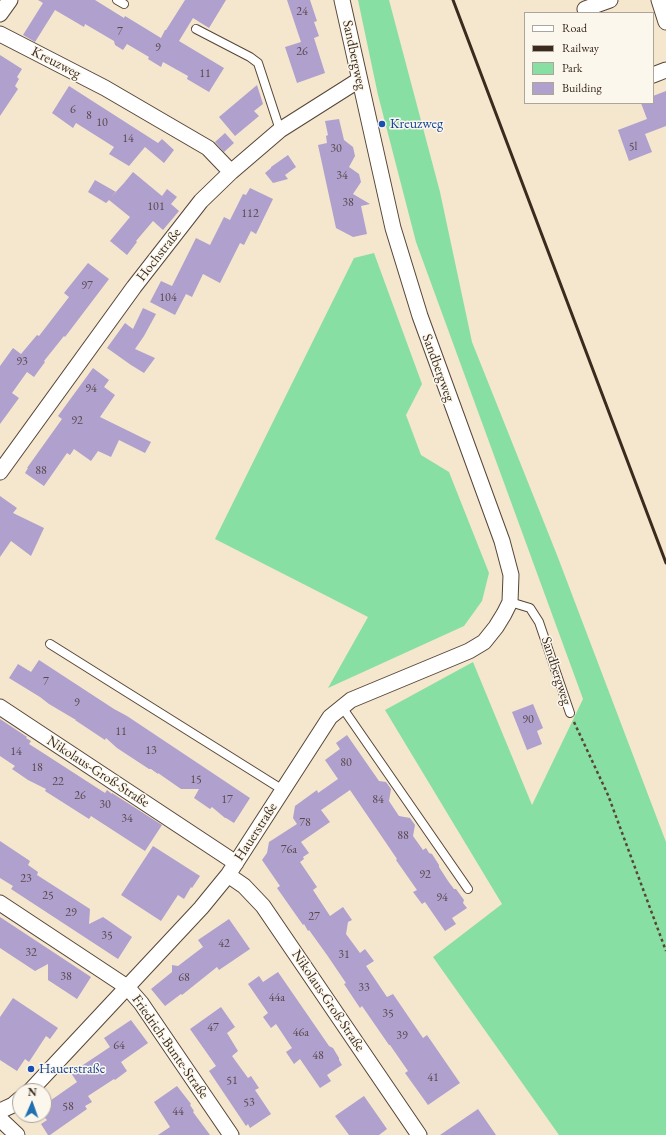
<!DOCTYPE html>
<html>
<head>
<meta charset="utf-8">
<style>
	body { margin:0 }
	#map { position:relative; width:666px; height:1135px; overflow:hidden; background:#f5e6ce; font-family:"EB Garamond",serif }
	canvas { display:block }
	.legend { position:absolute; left:524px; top:12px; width:130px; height:92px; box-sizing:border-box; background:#fbf7ec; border:1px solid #aea59a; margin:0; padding:5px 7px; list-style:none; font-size:12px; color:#3b2a1e }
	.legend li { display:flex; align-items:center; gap:8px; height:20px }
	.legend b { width:20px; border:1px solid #aea59a }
	.north { position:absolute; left:12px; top:1083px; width:40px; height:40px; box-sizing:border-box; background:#fbf7ec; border:1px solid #aea59a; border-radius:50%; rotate:2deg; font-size:11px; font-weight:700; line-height:16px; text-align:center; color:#3b2a1e }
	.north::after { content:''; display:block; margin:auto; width:14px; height:18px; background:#1f6fb2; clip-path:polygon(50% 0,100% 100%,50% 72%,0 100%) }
</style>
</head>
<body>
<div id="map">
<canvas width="666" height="1135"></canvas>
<ul class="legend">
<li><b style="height:5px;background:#fff"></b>Road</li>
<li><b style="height:5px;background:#3b2a1e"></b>Railway</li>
<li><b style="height:11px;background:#88dfa3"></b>Park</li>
<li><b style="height:11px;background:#afa0cd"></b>Building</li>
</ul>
<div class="north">N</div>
</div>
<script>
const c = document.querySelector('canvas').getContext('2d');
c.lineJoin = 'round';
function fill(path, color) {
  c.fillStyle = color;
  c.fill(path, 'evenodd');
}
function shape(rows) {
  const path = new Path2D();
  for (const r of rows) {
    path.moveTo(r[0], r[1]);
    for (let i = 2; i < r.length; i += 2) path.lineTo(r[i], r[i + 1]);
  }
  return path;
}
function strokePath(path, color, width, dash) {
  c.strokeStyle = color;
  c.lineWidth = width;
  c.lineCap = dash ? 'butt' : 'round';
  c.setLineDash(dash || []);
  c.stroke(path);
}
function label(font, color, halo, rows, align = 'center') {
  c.font = font + ' "EB Garamond",serif';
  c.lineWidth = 3;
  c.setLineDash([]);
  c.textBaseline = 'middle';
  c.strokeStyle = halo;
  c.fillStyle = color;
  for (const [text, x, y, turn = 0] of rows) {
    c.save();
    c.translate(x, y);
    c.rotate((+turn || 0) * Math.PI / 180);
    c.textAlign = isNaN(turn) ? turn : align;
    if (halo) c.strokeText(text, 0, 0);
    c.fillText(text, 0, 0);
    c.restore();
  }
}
fill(shape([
	[358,0,389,0,440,192,472,342,557,555,666,842,666,1135,559,1135,433,957,502,904,385,710,473,662,532,805,583,699,416,242,378,95],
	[374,253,422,384,406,415,421,455,449,472,489,573,482,601,464,626,328,688,368,617,215,539,354,258]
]), '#88dfa3');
fill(shape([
	[38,0,95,0,124,18,125,16,161,38,165,30,166,30,185,0,226,0,209,28,193,18,179,41,224,68,209,92,187,79,188,76,163,62,161,67,148,59,149,57,127,44,123,50,115,45,114,41,85,24,84,27,55,10,35,42,23,35,43,3],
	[287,0,310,0,317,21,314,22,319,36,314,38,325,73,297,83,285,47,301,42],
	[0,55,22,69,17,77,19,79,15,86,18,89,0,116],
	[257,85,263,104,254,111,259,116,235,136,219,117],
	[69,86,158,143,162,139,174,150,164,163,145,147,129,166,109,154,114,147,76,123,73,128,52,113],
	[666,91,666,126,645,134,652,152,629,161,618,130,647,119,641,103,653,103,653,96],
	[339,119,344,140,353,147,355,156,349,167,359,174,361,182,353,194,370,204,361,206,367,234,353,237,336,228,318,145,327,143,326,136,328,135,325,121],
	[225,133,234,143,224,152,215,142],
	[288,155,296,167,285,175,288,179,273,183,265,173,271,168,271,167],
	[133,172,162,196,167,189,177,197,171,204,179,211,163,230,153,221,136,241,137,242,127,255,110,241,130,217,109,200,106,203,88,192,95,180,116,192,111,197,124,183],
	[250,188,273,199,256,234,251,231,244,245,240,243,220,283,203,274,192,297,186,294,175,315,150,302,161,281,172,286,196,238,210,245,224,217,230,220,243,194,246,195],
	[88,263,109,279,65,337,64,336,44,361,45,362,34,377,27,372,12,393,19,398,0,424,0,366,13,348,21,354,37,335,39,336,69,297,64,293],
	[143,308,156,314,144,336,135,349,155,358,144,373,131,365,107,348,125,323,133,329],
	[93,368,109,380,104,387,115,395,100,417,151,442,145,453,119,440,111,457,98,451,91,461,74,449,70,455,67,453,44,486,25,473,28,468,27,468,62,419,58,416],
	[0,496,17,508,13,513,44,528,31,556,11,541,0,557],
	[39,660,114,709,127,716,250,798,234,823,226,818,225,818,212,807,210,809,194,798,199,789,181,789,158,773,158,774,151,769,149,769,117,748,106,738,105,740,75,720,76,720,49,704,40,697,9,678,18,664,31,672],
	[533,704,543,728,537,731,542,744,527,750,512,712],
	[0,719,27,737,26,738,31,741,29,744,40,751,105,793,107,790,112,794,112,793,162,825,145,851,91,816,89,819,45,791,46,789,28,780,12,769,15,766,0,756],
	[347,735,379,781,386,782,391,789,389,801,399,816,410,818,415,825,413,836,423,850,426,848,429,853,432,854,439,865,439,867,448,881,454,889,456,889,464,900,463,903,467,908,452,918,456,924,445,931,425,902,422,904,413,892,417,890,396,860,397,859,350,790,321,810,330,822,301,842,309,853,303,857,304,859,300,862,317,887,313,890,330,916,343,907,352,920,348,922,346,934,360,953,365,949,374,961,366,966,387,997,393,994,423,1038,427,1035,460,1083,428,1105,405,1073,408,1071,390,1045,389,1045,362,1006,360,1008,344,984,346,983,327,955,309,930,308,931,304,924,303,925,277,888,280,886,262,860,267,853,269,842,297,824,293,818,295,806,317,790,318,793,338,779,325,760,340,749,336,743],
	[0,841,30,861,28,865,38,872,37,875,90,909,89,924,103,917,132,937,118,959,11,889,13,886,0,878],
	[153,846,200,876,192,888,191,887,184,899,178,895,161,921,121,895],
	[0,917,91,977,77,999,48,980,48,964,35,971,0,948],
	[229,919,250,949,219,970,217,967,182,995,181,994,165,1006,151,989,172,972,172,965,178,966,203,947,198,940],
	[278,972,329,1046,333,1048,339,1058,339,1060,342,1065,327,1075,331,1081,320,1088,300,1059,294,1064,286,1052,292,1048,276,1024,271,1028,263,1017,268,1013,248,984,259,976,263,982],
	[13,998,58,1028,50,1039,46,1036,29,1062,25,1059,17,1071,0,1060,0,1017],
	[221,1007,235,1027,227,1033,238,1051,232,1056,248,1078,251,1076,259,1088,255,1090,271,1114,250,1128,248,1124,246,1126,209,1071,216,1066,190,1029],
	[131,1020,148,1043,121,1062,127,1071,115,1080,114,1079,88,1096,92,1102,85,1106,87,1109,50,1135,48,1135,41,1124,47,1120,44,1117,44,1105,77,1082,71,1073,110,1047,104,1038],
	[177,1086,191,1104,190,1105,194,1111,193,1112,210,1135,158,1135,170,1127,154,1102],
	[364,1096,387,1129,379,1135,349,1135,335,1116],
	[478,1109,496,1135,440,1135]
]), '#afa0cd');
const service = shape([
	[117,0,124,4],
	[196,29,250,57,258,63,280,130],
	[510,602,530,608,539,622,570,713],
	[50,644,283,790],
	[342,707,468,889]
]);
const minor = shape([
	[659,0,666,22],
	[585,9,610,0],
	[0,14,10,0],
	[0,34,105,88,208,148,231,172],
	[653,75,666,70],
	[0,472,134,287,201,201,231,172,280,130,359,80],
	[0,707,236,863],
	[228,875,244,886,263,906,419,1135],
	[0,903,127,987,141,1003,231,1135],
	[30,1091,201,908,228,875,330,717,351,700,469,651,484,642,496,627,504,614,510,602,511,575,502,541,420,316,393,228,342,0],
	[0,1111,13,1105,20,1099],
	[0,1119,17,1135]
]);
strokePath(service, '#574638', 10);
strokePath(minor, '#574638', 17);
strokePath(shape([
	[574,722,608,795,666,951]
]), '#574638', 2.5, [3, 3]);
strokePath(service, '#fff', 8);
strokePath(minor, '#fff', 15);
strokePath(shape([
	[453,0,666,563]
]), '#3b2a1e', 3);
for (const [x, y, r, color] of [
	[382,124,4,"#1a4fb4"],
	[31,1069,4,"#1a4fb4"]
]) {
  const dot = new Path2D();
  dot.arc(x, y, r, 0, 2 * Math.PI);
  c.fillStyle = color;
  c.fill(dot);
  strokePath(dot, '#fbf7ec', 1.5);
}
label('12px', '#58484a', null, [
	["24",302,12],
	["7",120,32],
	["9",158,48],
	["26",302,52],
	["11",205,74],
	["6",73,110],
	["8",89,116],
	["10",102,123],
	["14",128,139],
	["5l",633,147],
	["30",336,149],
	["34",342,176],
	["38",348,203],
	["101",156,207],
	["112",250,214],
	["97",87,286],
	["104",168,298],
	["93",22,362],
	["94",91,389],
	["92",77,421],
	["88",41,471],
	["7",46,682],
	["9",77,703],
	["90",528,720],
	["11",121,732],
	["13",151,751],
	["14",16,752],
	["80",346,763],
	["18",37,768],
	["15",196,780],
	["22",58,782],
	["26",80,796],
	["17",227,800],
	["84",378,800],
	["30",105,805],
	["34",127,819],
	["78",305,823],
	["88",403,836],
	["76a",289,850],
	["92",425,875],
	["23",26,879],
	["25",48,896],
	["94",442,898],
	["29",71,913],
	["27",314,917],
	["35",107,936],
	["42",224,944],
	["32",31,953],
	["31",344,955],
	["38",66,977],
	["68",184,978],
	["33",364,988],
	["44a",277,998],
	["35",388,1014],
	["47",213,1028],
	["46a",301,1033],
	["39",402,1036],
	["64",119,1046],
	["48",318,1056],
	["41",433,1078],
	["51",232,1081],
	["53",249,1103],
	["58",68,1107],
	["44",178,1112]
]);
label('14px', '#3b2a1e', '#fbf7ec', [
	["Sandbergweg",354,55,78],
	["Kreuzweg",56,63,27],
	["Hochstraße",159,255,-52],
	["Sandbergweg",438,368,70],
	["Sandbergweg",556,671,72],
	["Nikolaus-Groß-Straße",98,772,33],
	["Hauerstraße",256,832,-57],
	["Nikolaus-Groß-Straße",328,1001,56],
	["Friedrich-Bunte-Straße",170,1047,55]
]);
label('14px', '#164399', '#fbf7ec', [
	["Kreuzweg",390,124],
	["Hauerstraße",39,1069]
], 'left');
</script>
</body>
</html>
